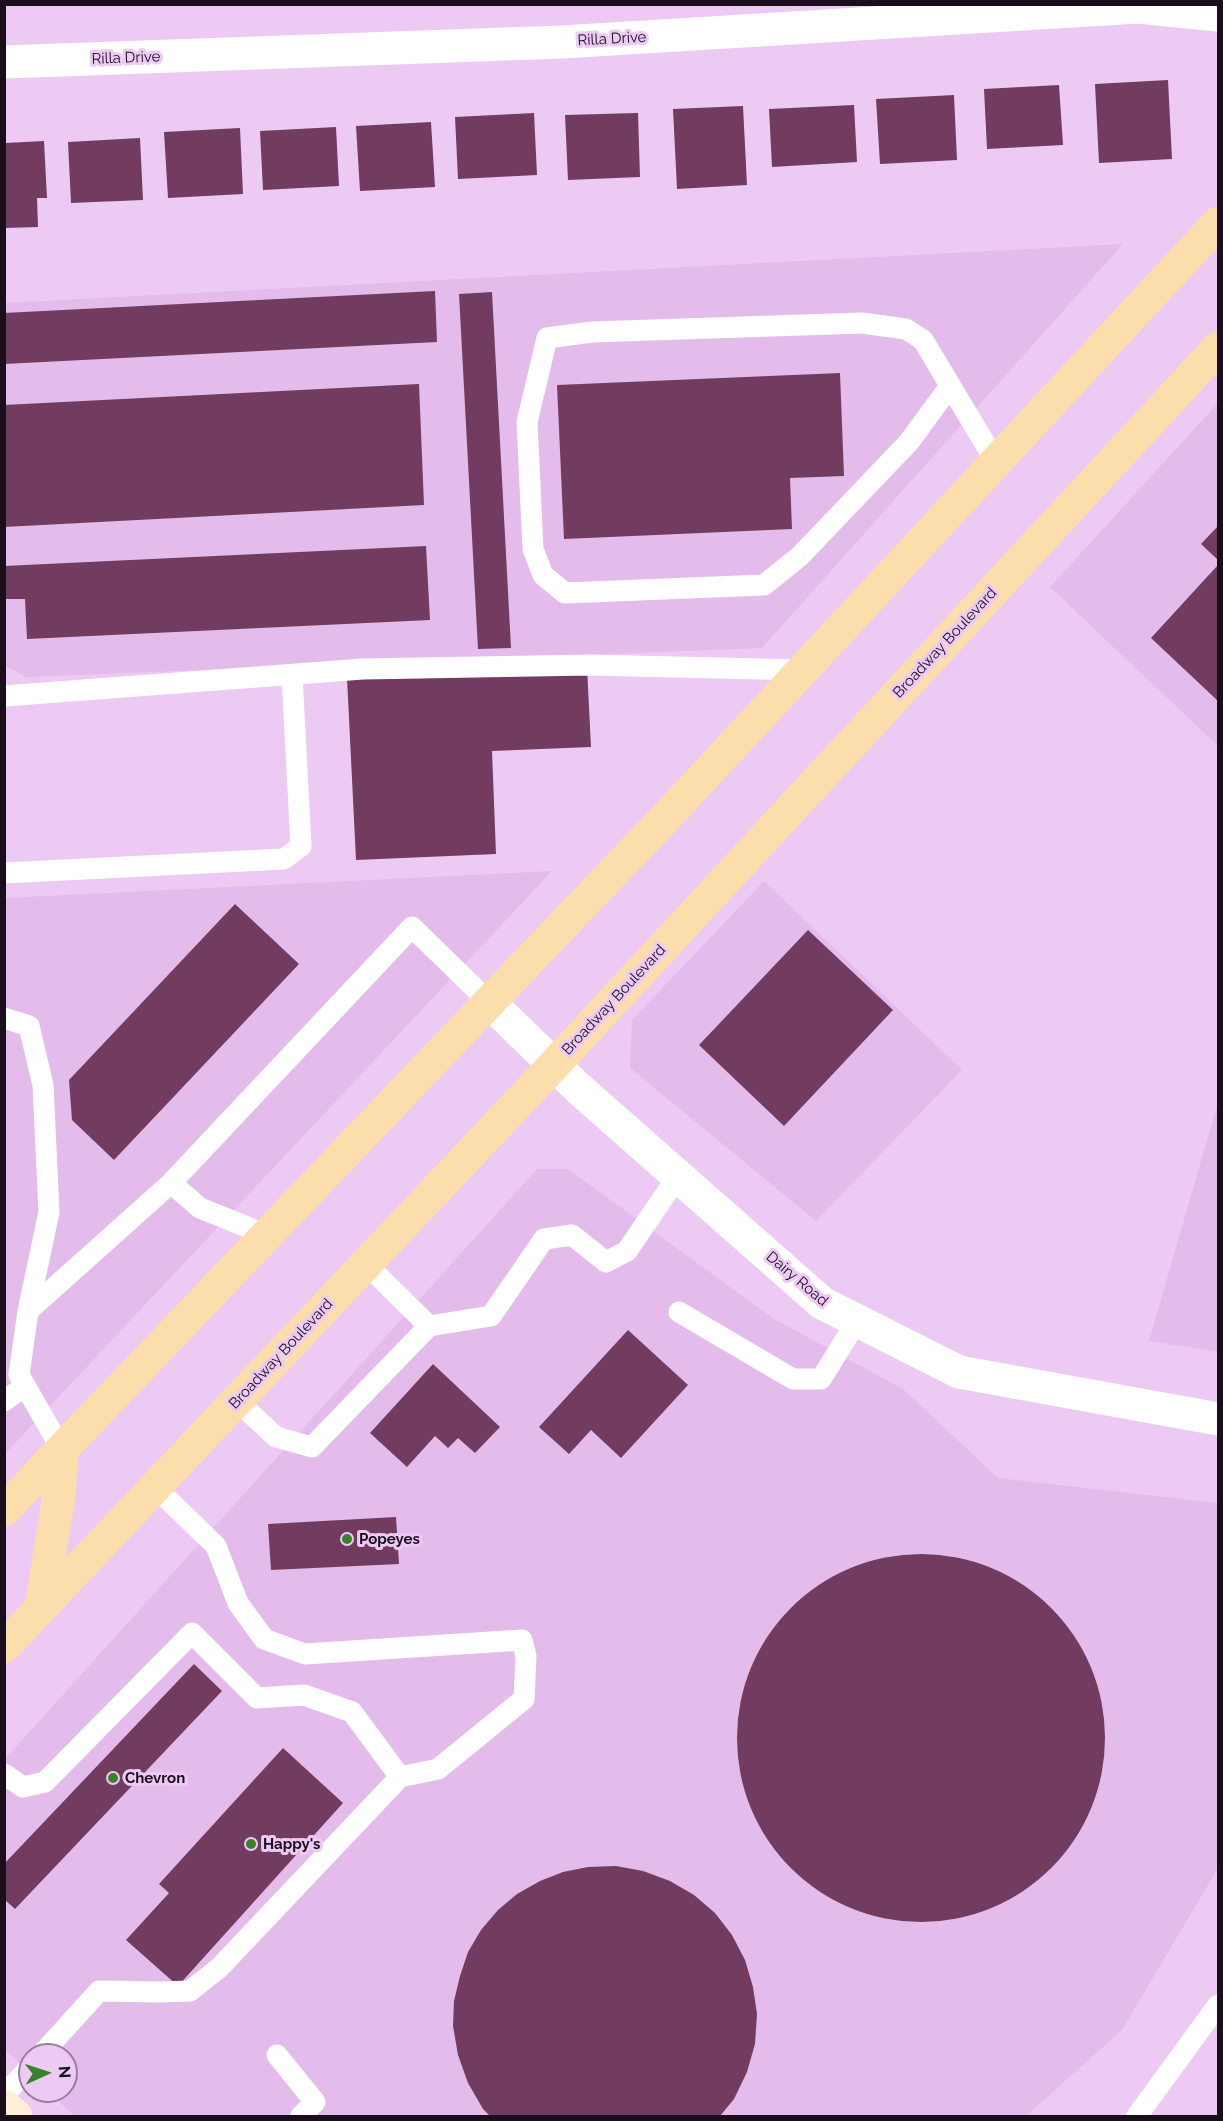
<!DOCTYPE html>
<html>
<head>
<meta charset="utf-8">
<style>
	body { margin:0 }
	#map { position:relative; width:1223px; height:2121px; overflow:hidden; background:#edcaf4; font-family:Raleway,sans-serif }
	canvas { display:block }
	.frame { position:absolute; inset:0; border:6px solid #1a0e1d; pointer-events:none }
	.north { position:absolute; left:18px; top:2043px; width:60px; height:60px; box-sizing:border-box; background:#edcaf4; border:2px solid #997f9e; border-radius:50%; rotate:87deg; font-size:16px; font-weight:700; line-height:24px; text-align:center; color:#1a0e1d }
	.north::after { content:''; display:block; margin:auto; width:21px; height:27px; background:#38822a; clip-path:polygon(50% 0,100% 100%,50% 72%,0 100%) }
</style>
</head>
<body>
<div id="map">
<canvas width="1223" height="2121"></canvas>
<div class="frame"></div>
<div class="north">N</div>
</div>
<script>
const c = document.querySelector('canvas').getContext('2d');
c.lineJoin = 'round';
function fill(path, color) {
  c.fillStyle = color;
  c.fill(path, 'evenodd');
}
function shape(rows) {
  const path = new Path2D();
  for (const r of rows) {
    if (r.length === 3) {
      path.moveTo(r[0] + r[2], r[1]);
      path.arc(r[0], r[1], r[2], 0, 2 * Math.PI);
      continue;
    }
    path.moveTo(r[0], r[1]);
    for (let i = 2; i < r.length; i += 2) path.lineTo(r[i], r[i + 1]);
  }
  return path;
}
function strokePath(path, color, width, dash) {
  c.strokeStyle = color;
  c.lineWidth = width;
  c.lineCap = dash ? 'butt' : 'round';
  c.setLineDash(dash || []);
  c.stroke(path);
}
function label(font, color, halo, rows, align = 'center') {
  c.font = font + ' Raleway,sans-serif';
  c.lineWidth = 6;
  c.setLineDash([]);
  c.textBaseline = 'middle';
  c.strokeStyle = halo;
  c.fillStyle = color;
  for (const [text, x, y, turn = 0] of rows) {
    c.save();
    c.translate(x, y);
    c.rotate((+turn || 0) * Math.PI / 180);
    c.textAlign = isNaN(turn) ? turn : align;
    if (halo) c.strokeText(text, 0, 0);
    c.fillText(text, 0, 0);
    c.restore();
  }
}
fill(shape([
	[1123,244,762,648,25,677,5,665,4,303],
	[1218,403,1218,746,1050,587],
	[552,871,5,1454,5,898],
	[764,881,962,1070,816,1221,630,1068,632,1020],
	[1218,1102,1218,1352,1149,1341],
	[537,1169,568,1169,774,1319,903,1389,998,1478,1218,1503,1218,1868,1122,2030,1026,2116,74,2116,48,2091,66,2091,66,2055,30,2055,30,2074,5,2049,5,1759]
]), '#e3bcec');
fill(shape([
	[1168,80,1172,159,1099,163,1095,84],
	[1059,85,1063,145,987,149,984,89],
	[954,95,957,160,880,164,876,99],
	[854,105,857,162,772,167,769,109],
	[743,106,747,185,677,189,673,109],
	[534,113,537,175,458,179,455,117],
	[638,113,640,177,568,180,565,115],
	[431,122,435,187,360,191,356,126],
	[336,127,339,186,263,190,260,131],
	[240,128,243,194,168,198,164,132],
	[140,138,143,200,71,203,68,142],
	[44,141,47,198,37,198,38,227,5,228,5,143],
	[435,291,437,342,4,364,4,313],
	[492,292,511,648,478,649,459,294],
	[840,373,844,476,790,478,792,529,564,539,557,385],
	[419,384,424,505,4,527,4,405],
	[1218,526,1218,560,1201,544],
	[426,546,430,620,27,639,25,599,4,599,4,566],
	[1218,565,1218,701,1151,638],
	[587,667,591,747,492,751,496,854,356,860,347,678],
	[235,904,299,964,114,1160,72,1120,69,1080],
	[808,930,893,1010,784,1126,699,1045],
	[628,1330,688,1385,621,1458,591,1430,569,1454,539,1427],
	[433,1364,500,1427,475,1453,458,1438,448,1448,435,1436,407,1467,370,1433],
	[396,1517,399,1564,271,1570,268,1524],
	[921,1738,184],
	[194,1664,222,1691,15,1909,4,1899,4,1864],
	[283,1748,343,1803,178,1986,126,1940,169,1893,159,1884],
	[616,1866,643,1871,670,1881,694,1895,715,1913,732,1935,745,1960,753,1987,757,2014,755,2044,747,2072,734,2099,720,2116,490,2116,483,2109,468,2083,458,2055,453,2026,454,2001,460,1976,468,1952,481,1930,498,1910,517,1894,540,1881,563,1872,588,1867]
]), '#723b60');
strokePath(shape([
	[950,386,909,442,800,556,764,585,565,593,543,575,533,549,527,422,547,338,592,332,862,323,906,329,923,340,996,462],
	[4,696,363,669,590,665,803,670],
	[4,873,284,859,301,846,292,675],
	[4,1018,29,1026,43,1085,49,1212,28,1311,19,1375,62,1450],
	[171,1183,200,1208,267,1235],
	[366,1264,429,1326,491,1316,544,1239,572,1235,606,1262,627,1251,678,1176],
	[28,1311,171,1183,412,927,489,1002],
	[679,1312,793,1379,821,1379,857,1321],
	[4,1401,25,1386],
	[237,1401,276,1437,312,1447,429,1326],
	[4,1774,23,1787,45,1782,192,1633,257,1698,304,1695,352,1712,400,1777],
	[41,2055,99,1991,159,1992,190,1991,219,1968,400,1777,438,1769,524,1699,526,1656,522,1640,305,1654,264,1639,238,1603,216,1546,155,1487],
	[277,2055,315,2102,301,2116],
	[4,2095,30,2067],
	[1137,2116,1218,2005]
]), '#fff', 21);
strokePath(shape([
	[4,62,562,42,1138,7,1218,15]
]), '#fff', 33);
strokePath(shape([
	[489,1002,578,1088,822,1303,959,1372,1218,1419]
]), '#fff', 33);
strokePath(shape([
	[4,2106,16,2116]
]), '#fdeed5', 33);
strokePath(shape([
	[4,1510,668,815,1218,223],
	[41,1608,59,1496,62,1450],
	[4,1647,554,1065,1218,348]
]), '#fbdeac', 33);
for (const [x, y, r, color] of [
	[347,1539,6,"#38822a"],
	[113,1778,6,"#38822a"],
	[251,1844,6,"#38822a"]
]) {
  const dot = new Path2D();
  dot.arc(x, y, r, 0, 2 * Math.PI);
  c.fillStyle = color;
  c.fill(dot);
  strokePath(dot, '#edcaf4', 2);
}
label('15px', '#1a0e1d', '#edcaf4', [
	["Rilla Drive",612,39,-3],
	["Rilla Drive",126,58,-2],
	["Broadway Boulevard",945,643,-47],
	["Broadway Boulevard",614,1000,-47],
	["Dairy Road",797,1279,40],
	["Broadway Boulevard",281,1354,-47]
]);
label('bold 15px', '#1a0e1d', '#edcaf4', [
	["Popeyes",359,1539],
	["Chevron",125,1778],
	["Happy's",263,1844]
], 'left');
</script>
</body>
</html>
